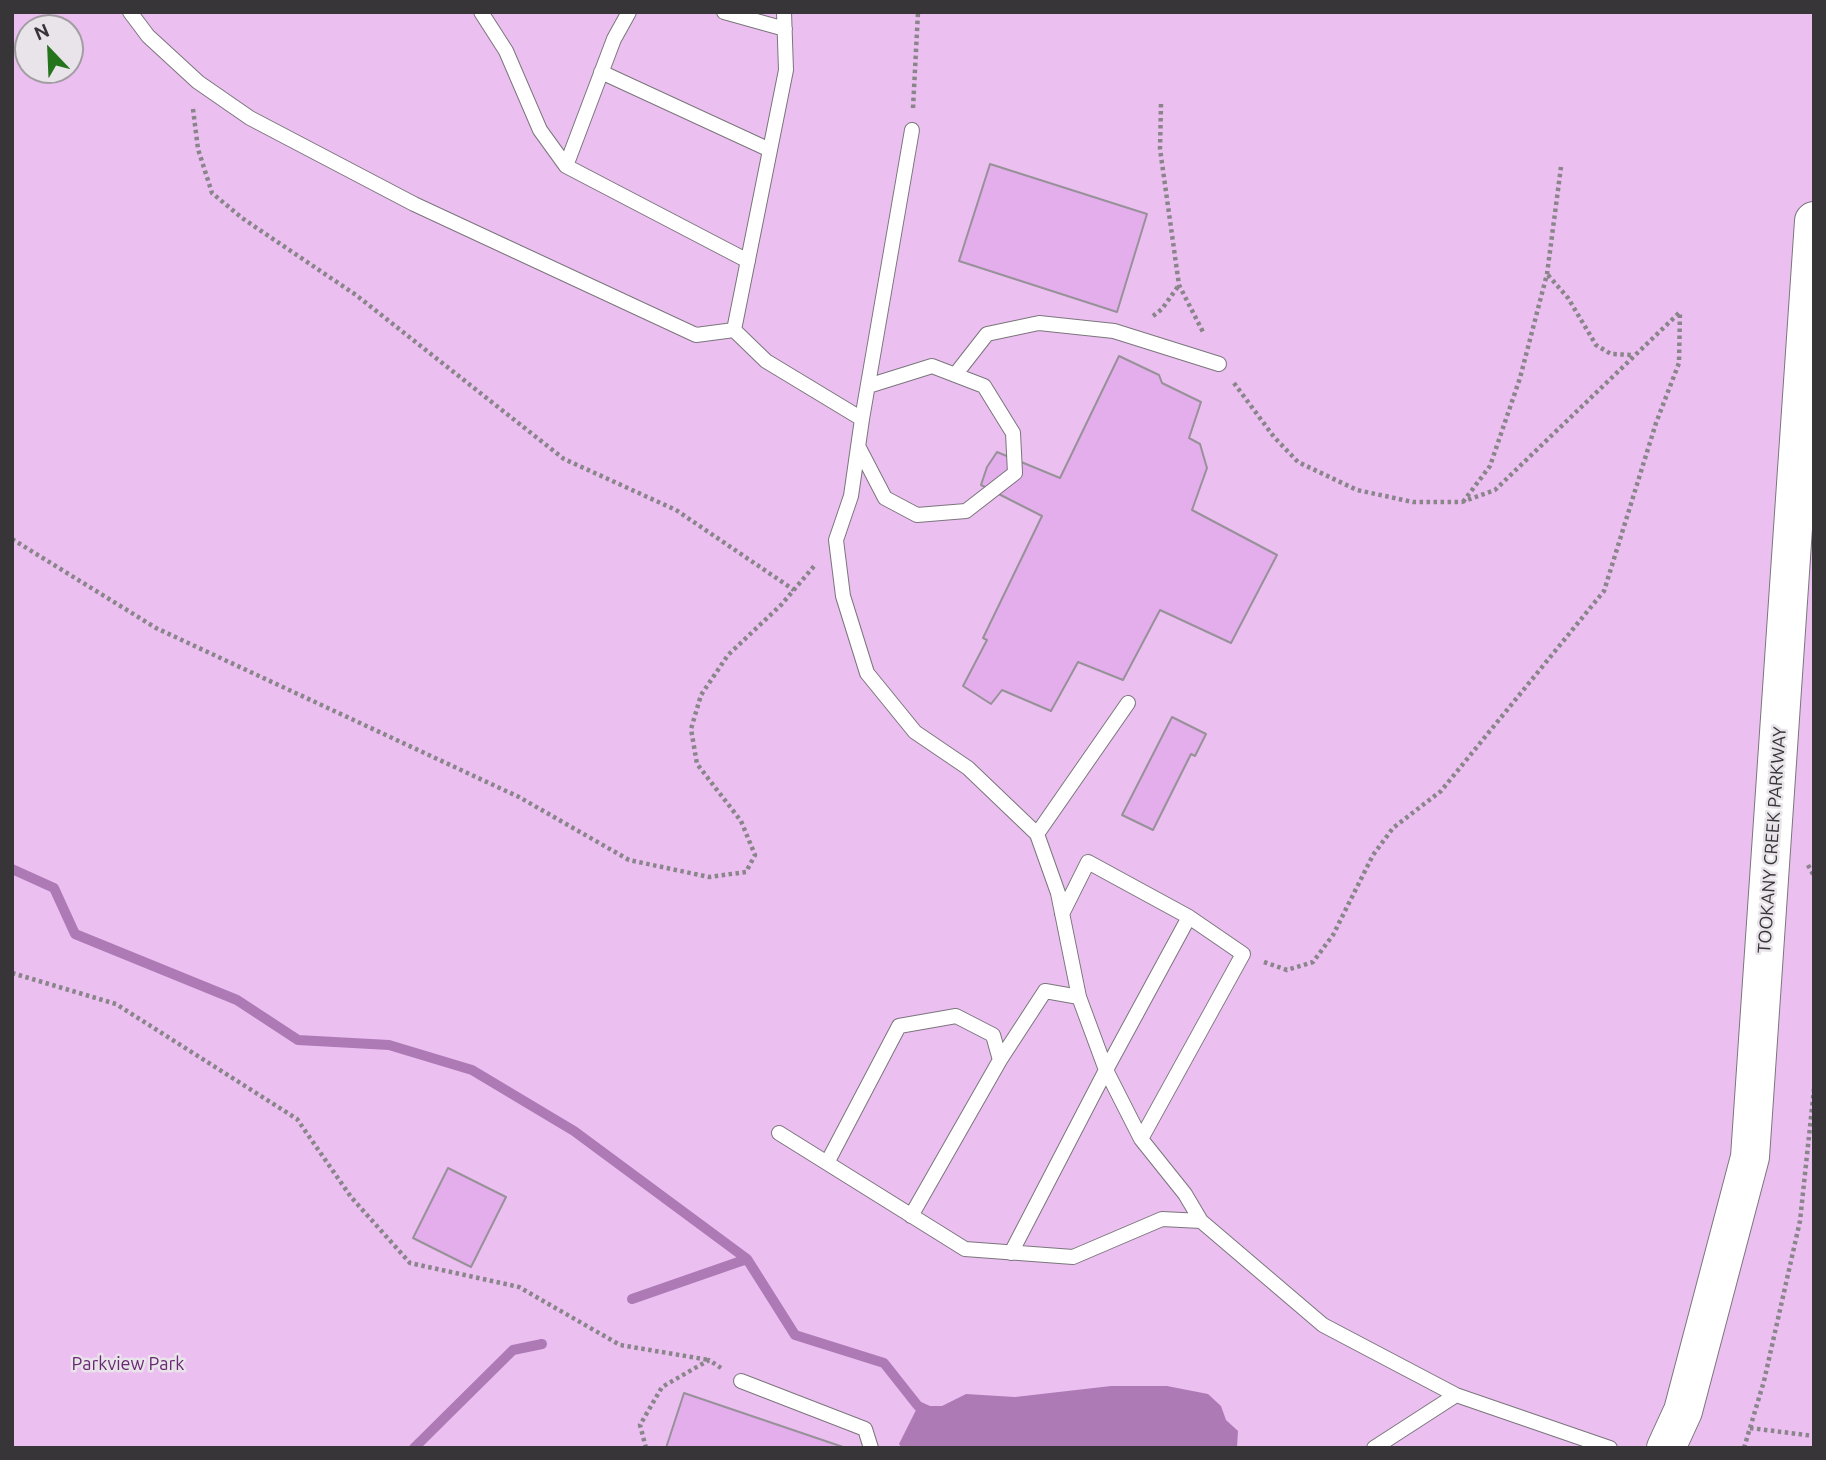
<!DOCTYPE html>
<html>
<head>
<meta charset="utf-8">
<style>
	body { margin:0 }
	#map { position:relative; width:1826px; height:1460px; overflow:hidden; background:#e9e3ea; font-family:Ubuntu,sans-serif }
	canvas { display:block }
	.frame { position:absolute; inset:0; border:14px solid #373538; pointer-events:none }
	.north { position:absolute; left:14px; top:14px; width:70px; height:70px; box-sizing:border-box; background:#e9e3ea; border:2px solid #a29da3; border-radius:50%; rotate:337deg; font-size:19px; font-weight:700; line-height:28px; text-align:center; color:#373538 }
	.north::after { content:''; display:block; margin:auto; width:24px; height:32px; background:#24741c; clip-path:polygon(50% 0,100% 100%,50% 72%,0 100%) }
</style>
</head>
<body>
<div id="map">
<canvas width="1826" height="1460"></canvas>
<div class="frame"></div>
<div class="north">N</div>
</div>
<script>
const c = document.querySelector('canvas').getContext('2d');
c.lineJoin = 'round';
function fill(path, color) {
  c.fillStyle = color;
  c.fill(path, 'evenodd');
}
function shape(rows) {
  const path = new Path2D();
  for (const r of rows) {
    path.moveTo(r[0], r[1]);
    for (let i = 2; i < r.length; i += 2) path.lineTo(r[i], r[i + 1]);
  }
  return path;
}
function strokePath(path, color, width, dash) {
  c.strokeStyle = color;
  c.lineWidth = width;
  c.lineCap = dash ? 'butt' : 'round';
  c.setLineDash(dash || []);
  c.stroke(path);
}
function label(font, color, halo, rows, align = 'center') {
  c.font = font + ' Ubuntu,sans-serif';
  c.lineWidth = 5;
  c.setLineDash([]);
  c.textBaseline = 'middle';
  c.strokeStyle = halo;
  c.fillStyle = color;
  for (const [text, x, y, turn = 0] of rows) {
    c.save();
    c.translate(x, y);
    c.rotate((+turn || 0) * Math.PI / 180);
    c.textAlign = isNaN(turn) ? turn : align;
    if (halo) c.strokeText(text, 0, 0);
    c.fillText(text, 0, 0);
    c.restore();
  }
}
fill(shape([
	[12,12,1814,12,1814,1448,12,1448],
	[28,28,70,28,70,70,28,70]
]), '#ebc0f1');
fill(shape([
	[1111,1386,1167,1386,1208,1394,1221,1406,1226,1420,1238,1431,1237,1448,902,1448,899,1444,918,1406,942,1406,966,1394,1015,1397]
]), '#ae7ab6');
strokePath(shape([
	[12,869,54,888,75,934,237,1000,298,1040,389,1045,472,1070,574,1131,747,1259],
	[632,1299,747,1259,795,1335,884,1363,918,1406,929,1411],
	[414,1448,513,1350,542,1344]
]), '#ae7ab6', 10);
const building = shape([
	[990,164,1147,214,1117,312,959,261,990,164],
	[1119,356,1159,375,1162,383,1201,402,1189,438,1200,444,1207,468,1192,510,1277,555,1231,643,1160,610,1123,680,1078,662,1051,711,1002,690,991,704,963,686,987,640,983,638,1042,516,981,485,987,467,997,452,1060,478,1119,356],
	[1172,717,1206,734,1195,756,1191,754,1153,830,1122,815,1172,717],
	[448,1168,506,1197,471,1267,413,1238,448,1168],
	[684,1393,846,1448,666,1448,684,1393]
]);
fill(building, '#e4aeed');
strokePath(building, '#979198', 2);
const lane = shape([
	[130,12,148,36,198,82,250,118,414,204,696,335,734,330],
	[481,12,506,51,540,130,566,166,748,261],
	[724,12,785,29],
	[784,12,786,70,734,330,766,361,862,419,851,496,836,540,843,596,867,673,915,732,968,768,1037,834,1058,893,1079,997],
	[601,72,770,150],
	[566,166,614,39,629,12],
	[955,375,987,334,1039,323,1114,331,1219,364],
	[862,419,912,130],
	[858,446,885,498,917,515,966,511,1015,473,1013,433,984,386,932,366,868,386],
	[1037,834,1128,703],
	[1062,914,1088,862,1189,917,1243,954,1141,1139],
	[1189,917,1106,1070,1141,1139,1185,1194,1201,1221],
	[1000,1060,1045,991,1079,997,1106,1070,1011,1253],
	[779,1133,965,1249,1073,1257,1162,1219,1201,1221,1323,1325,1456,1395,1610,1448],
	[827,1163,899,1026,956,1016,993,1035,1000,1060,911,1216],
	[741,1381,865,1429,871,1448],
	[1374,1448,1456,1395]
]);
const secondary = shape([
	[1666,1448,1683,1411,1750,1157,1814,221]
]);
strokePath(lane, '#7b757c', 16);
strokePath(secondary, '#7b757c', 40);
strokePath(shape([
	[1161,104,1160,149,1179,285,1204,334],
	[913,108,918,12],
	[193,109,198,149,212,193,242,218,356,295,564,459,676,510,794,590],
	[1548,275,1568,298,1596,345,1611,354,1632,355],
	[1153,316,1162,309,1179,285],
	[1234,383,1274,437,1298,462,1357,490,1413,502,1462,502,1495,490,1680,312],
	[1463,502,1490,466,1520,378,1547,274,1561,167],
	[12,539,156,628,519,797,629,860,709,877,746,872,755,855,741,821,697,764,691,729,701,695,728,655,781,605,815,565],
	[1808,865,1814,876],
	[1264,962,1287,970,1313,962,1333,935,1373,855,1393,828,1441,791,1604,591,1656,423,1679,363,1680,312],
	[12,973,116,1004,297,1119,351,1197,410,1263,519,1287,620,1345,709,1360],
	[1750,1428,1814,1436],
	[646,1448,640,1425,662,1387,709,1360,721,1368],
	[1744,1448,1764,1381,1800,1221,1814,1089]
]), '#89858a', 4.5, [3.5, 3.5]);
strokePath(lane, '#fff', 14);
strokePath(secondary, '#fff', 38);
label('18px', '#373538', '#e9e3ea', [
	["TOOKANY CREEK PARKWAY",1772,840,-86]
]);
label('18px', '#682872', '#e9e3ea', [
	["Parkview Park",128,1364]
]);
</script>
</body>
</html>
